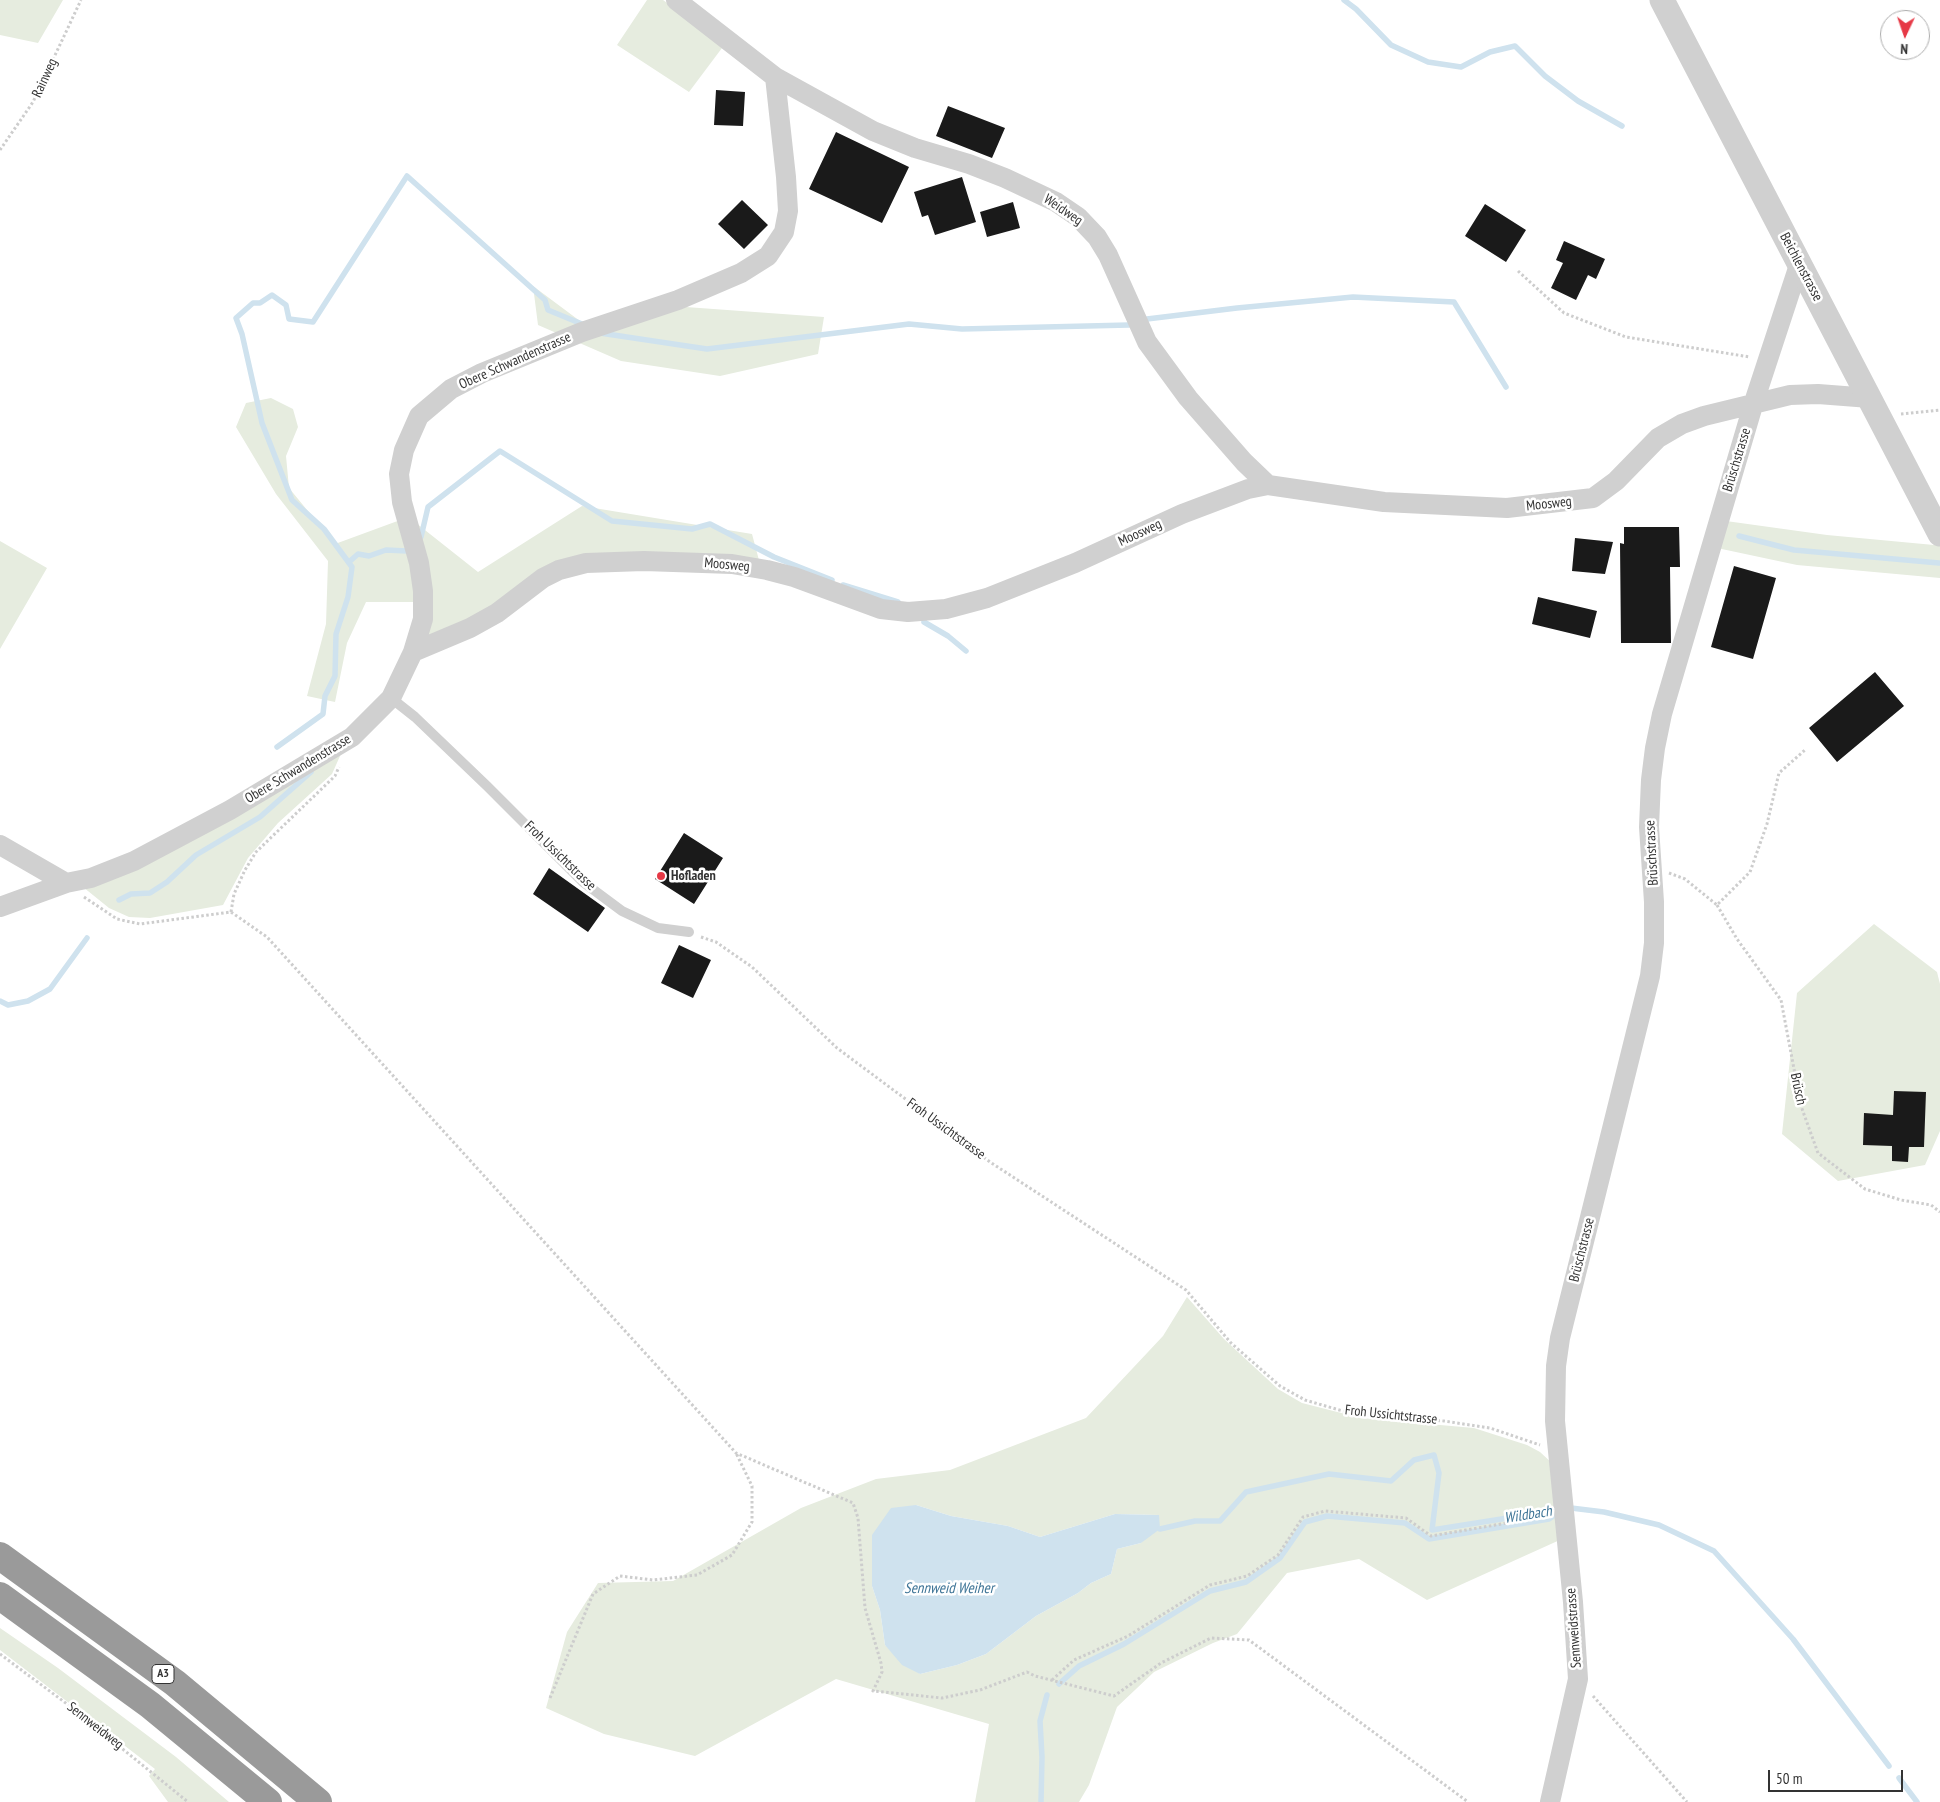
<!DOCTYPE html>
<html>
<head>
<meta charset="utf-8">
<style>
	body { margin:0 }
	#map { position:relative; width:1940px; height:1802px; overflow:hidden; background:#fff; font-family:"PT Sans Narrow",sans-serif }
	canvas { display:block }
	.north { position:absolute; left:1880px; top:10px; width:50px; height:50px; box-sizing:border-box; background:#fff; border:1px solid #adadad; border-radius:50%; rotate:183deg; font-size:14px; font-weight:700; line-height:20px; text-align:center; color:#333 }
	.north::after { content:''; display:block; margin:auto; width:18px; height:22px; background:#e63946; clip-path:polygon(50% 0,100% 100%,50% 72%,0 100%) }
	.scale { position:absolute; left:1768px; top:1770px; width:135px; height:22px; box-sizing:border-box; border:2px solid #333; border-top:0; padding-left:6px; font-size:15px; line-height:18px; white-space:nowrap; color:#333; -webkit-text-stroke:4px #fff; paint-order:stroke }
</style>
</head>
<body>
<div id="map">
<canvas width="1940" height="1802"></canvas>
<div class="north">N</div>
<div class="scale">50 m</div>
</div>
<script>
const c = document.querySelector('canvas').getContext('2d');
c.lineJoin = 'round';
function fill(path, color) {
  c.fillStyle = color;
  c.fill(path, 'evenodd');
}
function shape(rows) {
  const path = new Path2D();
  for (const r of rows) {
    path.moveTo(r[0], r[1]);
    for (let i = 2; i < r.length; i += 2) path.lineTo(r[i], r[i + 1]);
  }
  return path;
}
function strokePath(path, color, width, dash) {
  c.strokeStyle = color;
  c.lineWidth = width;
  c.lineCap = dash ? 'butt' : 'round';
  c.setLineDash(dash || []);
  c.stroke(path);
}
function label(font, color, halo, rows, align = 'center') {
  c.font = font + ' "PT Sans Narrow",sans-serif';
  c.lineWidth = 5;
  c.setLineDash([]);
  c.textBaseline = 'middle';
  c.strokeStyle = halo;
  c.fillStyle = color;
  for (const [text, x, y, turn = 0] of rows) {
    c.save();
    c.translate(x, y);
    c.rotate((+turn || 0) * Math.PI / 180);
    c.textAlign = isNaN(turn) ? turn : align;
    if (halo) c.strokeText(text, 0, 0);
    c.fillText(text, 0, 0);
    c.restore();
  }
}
fill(shape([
	[0,0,63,0,38,43,0,35],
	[647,0,663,0,725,44,689,92,617,45],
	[533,286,588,327,672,306,824,317,818,354,720,376,621,361,538,325],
	[271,398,293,409,298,427,286,456,289,488,335,544,403,519,411,519,478,572,582,506,752,534,760,564,584,559,493,611,419,645,420,602,366,602,347,643,335,702,307,696,326,624,328,561,276,494,236,427,246,403],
	[1726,521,1827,535,1934,545,1940,544,1940,578,1797,565,1717,548],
	[0,541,47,568,0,649],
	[344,747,332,774,278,823,248,858,223,905,150,918,129,917,109,908,83,887],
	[1874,924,1937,972,1940,984,1940,1131,1925,1165,1838,1181,1782,1134,1797,993],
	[1187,1297,1224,1339,1278,1389,1302,1403,1361,1418,1474,1428,1527,1445,1540,1452,1553,1464,1562,1539,1427,1600,1359,1559,1287,1573,1237,1634,1213,1643,1154,1672,1117,1707,1089,1785,1079,1802,975,1802,989,1724,836,1679,695,1756,604,1734,546,1708,567,1632,598,1583,673,1581,801,1508,876,1479,950,1470,1086,1418,1163,1336],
	[916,1505,951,1516,1008,1526,1040,1537,1115,1514,1159,1515,1141,1543,1117,1549,1111,1574,1091,1583,1078,1593,1036,1616,986,1654,957,1665,920,1674,885,1645,880,1610,872,1586],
	[0,1628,58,1668,176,1757,229,1802,168,1802,149,1776,155,1769,0,1650]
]), '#e6ecdf');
fill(shape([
	[916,1505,951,1516,1008,1526,1040,1537,1115,1514,1159,1515,1160,1529,1141,1543,1117,1549,1111,1574,1091,1583,1078,1593,1036,1616,986,1654,957,1665,920,1674,902,1665,885,1645,880,1610,872,1586,872,1535,891,1508]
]), '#cfe2ee');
strokePath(shape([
	[1344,0,1356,9,1391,45,1428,62,1461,67,1490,52,1515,46,1545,76,1578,101,1622,126],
	[1141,322,1147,319,1237,308,1353,297,1454,302,1506,387],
	[600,333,707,349,909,324,962,329,1129,325],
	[1739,536,1794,550,1939,563],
	[421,537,428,507,500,451,612,521,692,529,710,524,774,557,832,580],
	[349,562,358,554,369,556,386,550,407,551],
	[843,585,898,602],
	[924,622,948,636,966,651],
	[277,747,323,714,325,696,335,676,336,634,348,597,352,567,324,529,292,500,262,423,242,334,236,318,253,303,260,303,272,295,286,305,289,319,313,322,407,176,545,300,548,310,582,324],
	[119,900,131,894,150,893,167,882,196,855,260,817,311,772],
	[0,1001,8,1005,28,1001,50,989,87,938],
	[1160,1529,1195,1521,1220,1521,1246,1492,1329,1474,1391,1481,1414,1460,1434,1455,1439,1473,1432,1530,1571,1508,1604,1512,1659,1525,1714,1551,1793,1639,1889,1766],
	[1059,1684,1079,1666,1124,1644,1210,1591,1246,1582,1280,1558,1305,1522,1327,1516,1405,1523,1429,1539,1549,1519,1560,1511],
	[1899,1778,1917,1802],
	[1041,1802,1042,1757,1040,1721,1047,1695]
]), '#cfe2ee', 5.5);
fill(shape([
	[716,90,745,92,743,126,714,125],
	[948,106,1005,128,992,158,936,136],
	[836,132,909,167,882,223,809,189],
	[962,177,976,222,935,235,928,215,922,217,914,192],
	[742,200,768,225,744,249,718,224],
	[1013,202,1020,228,987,237,980,212],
	[1485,204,1526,230,1506,262,1465,236],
	[1564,241,1605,259,1596,279,1588,275,1576,300,1551,288,1563,263,1556,260],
	[1624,527,1679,527,1680,567,1670,567,1671,643,1621,643,1620,543,1624,544],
	[1575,538,1613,542,1605,574,1572,571],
	[1734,566,1776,578,1753,659,1711,647],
	[1538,597,1597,611,1590,638,1532,624],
	[1875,672,1904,706,1837,762,1809,728],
	[684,833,723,858,694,904,655,879],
	[549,868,605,908,588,932,533,894],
	[679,945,711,960,693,998,661,983],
	[1894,1091,1926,1092,1924,1147,1909,1147,1908,1162,1892,1161,1892,1146,1863,1145,1864,1113,1893,1115]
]), '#1a1a1a');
strokePath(shape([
	[0,150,33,102,81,0],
	[1518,271,1564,313,1626,337,1750,357],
	[1901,414,1940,410],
	[1669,873,1685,879,1717,905,1750,872,1767,824,1779,773,1805,750],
	[84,897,117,919,140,924,231,912,267,937,736,1453,853,1503,858,1518,865,1608,881,1663,882,1672,873,1691,942,1698,980,1690,1027,1672,1035,1676,1114,1696,1161,1663,1211,1638,1249,1640,1468,1802],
	[1717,905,1737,939,1781,1000,1801,1106,1818,1153,1865,1189,1901,1200,1931,1205,1940,1212],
	[231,912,234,894,245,870,256,852,335,776,339,767],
	[701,937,716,942,752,967,837,1048,990,1162,1186,1290,1231,1343,1280,1386,1305,1400,1353,1414,1444,1421,1490,1428,1540,1445],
	[0,1654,67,1704,188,1802],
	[1052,1680,1074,1660,1128,1636,1210,1585,1247,1576,1278,1555,1303,1517,1325,1511,1406,1518,1431,1536,1548,1516],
	[1593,1696,1687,1802],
	[550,1698,593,1594,620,1576,653,1580,697,1575,732,1555,752,1522,752,1486,736,1453]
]), '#cdcdcd', 3, [2.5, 2.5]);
strokePath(shape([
	[391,698,415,717,487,786,583,882,622,911,658,928,689,932]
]), '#d0d0d0', 10);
strokePath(shape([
	[775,77,873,131,915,148,969,164,1005,178,1056,202,1078,217,1097,237,1108,255,1147,342,1188,398,1244,462,1268,485],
	[413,652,470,628,497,613,543,578,559,570,586,563,644,561,732,564,767,570,794,577,881,609,908,612,946,609,987,598,1075,563,1182,514,1248,489,1268,485,1384,502,1507,508,1593,498,1616,481,1658,438,1682,424,1704,416,1790,395,1818,394,1870,398],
	[0,845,66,883],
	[0,907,66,883,91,878,134,861,230,810,352,737,391,698,413,652,423,619,423,591,419,563,402,502,399,474,404,450,419,416,451,389,482,373,582,332,678,300,741,273,768,256,784,232,788,211,786,177,775,77,676,0],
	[1550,1802,1578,1679,1573,1602,1555,1421,1556,1366,1560,1338,1650,976,1654,943,1654,902,1649,827,1651,780,1655,748,1662,714,1754,402,1799,265]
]), '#d0d0d0', 20);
strokePath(shape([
	[1662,0,1940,534]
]), '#d0d0d0', 25);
strokePath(shape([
	[0,1556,175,1683,318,1802],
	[0,1596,150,1705,268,1802]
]), '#9a9a9a', 28);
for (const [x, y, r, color] of [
	[661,876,5,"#e63946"]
]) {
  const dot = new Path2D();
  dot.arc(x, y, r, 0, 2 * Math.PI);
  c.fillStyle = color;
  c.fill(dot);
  strokePath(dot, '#fff', 2);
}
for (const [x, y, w] of [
	[163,1674,22]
]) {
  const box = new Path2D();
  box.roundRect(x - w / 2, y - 9.5, w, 19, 4);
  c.fillStyle = '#fff';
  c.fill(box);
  strokePath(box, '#333', 1);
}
label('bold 12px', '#333', null, [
	["A3",163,1674]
]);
label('14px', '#333', '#fff', [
	["Rainweg",45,78,-65],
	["Weidweg",1063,210,34],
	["Beichlenstrasse",1801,267,62],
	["Obere Schwandenstrasse",515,361,-24],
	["Brüschstrasse",1737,460,-73],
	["Moosweg",1549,504,-6],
	["Moosweg",1140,533,-25],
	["Moosweg",727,565,5],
	["Obere Schwandenstrasse",298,769,-31],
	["Brüschstrasse",1652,853,-93],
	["Froh Ussichtstrasse",560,856,44],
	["Brüsch",1798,1089,78],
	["Froh Ussichtstrasse",946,1129,36],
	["Brüschstrasse",1582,1250,-76],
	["Froh Ussichtstrasse",1391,1415,6],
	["Sennweidstrasse",1574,1628,-94],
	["Sennweidweg",95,1726,38]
]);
label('bold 14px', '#333', '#fff', [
	["Hofladen",671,876]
], 'left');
label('italic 15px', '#3f7597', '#fff', [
	["Wildbach",1528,1515,-9],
	["Sennweid Weiher",949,1589]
]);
</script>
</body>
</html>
